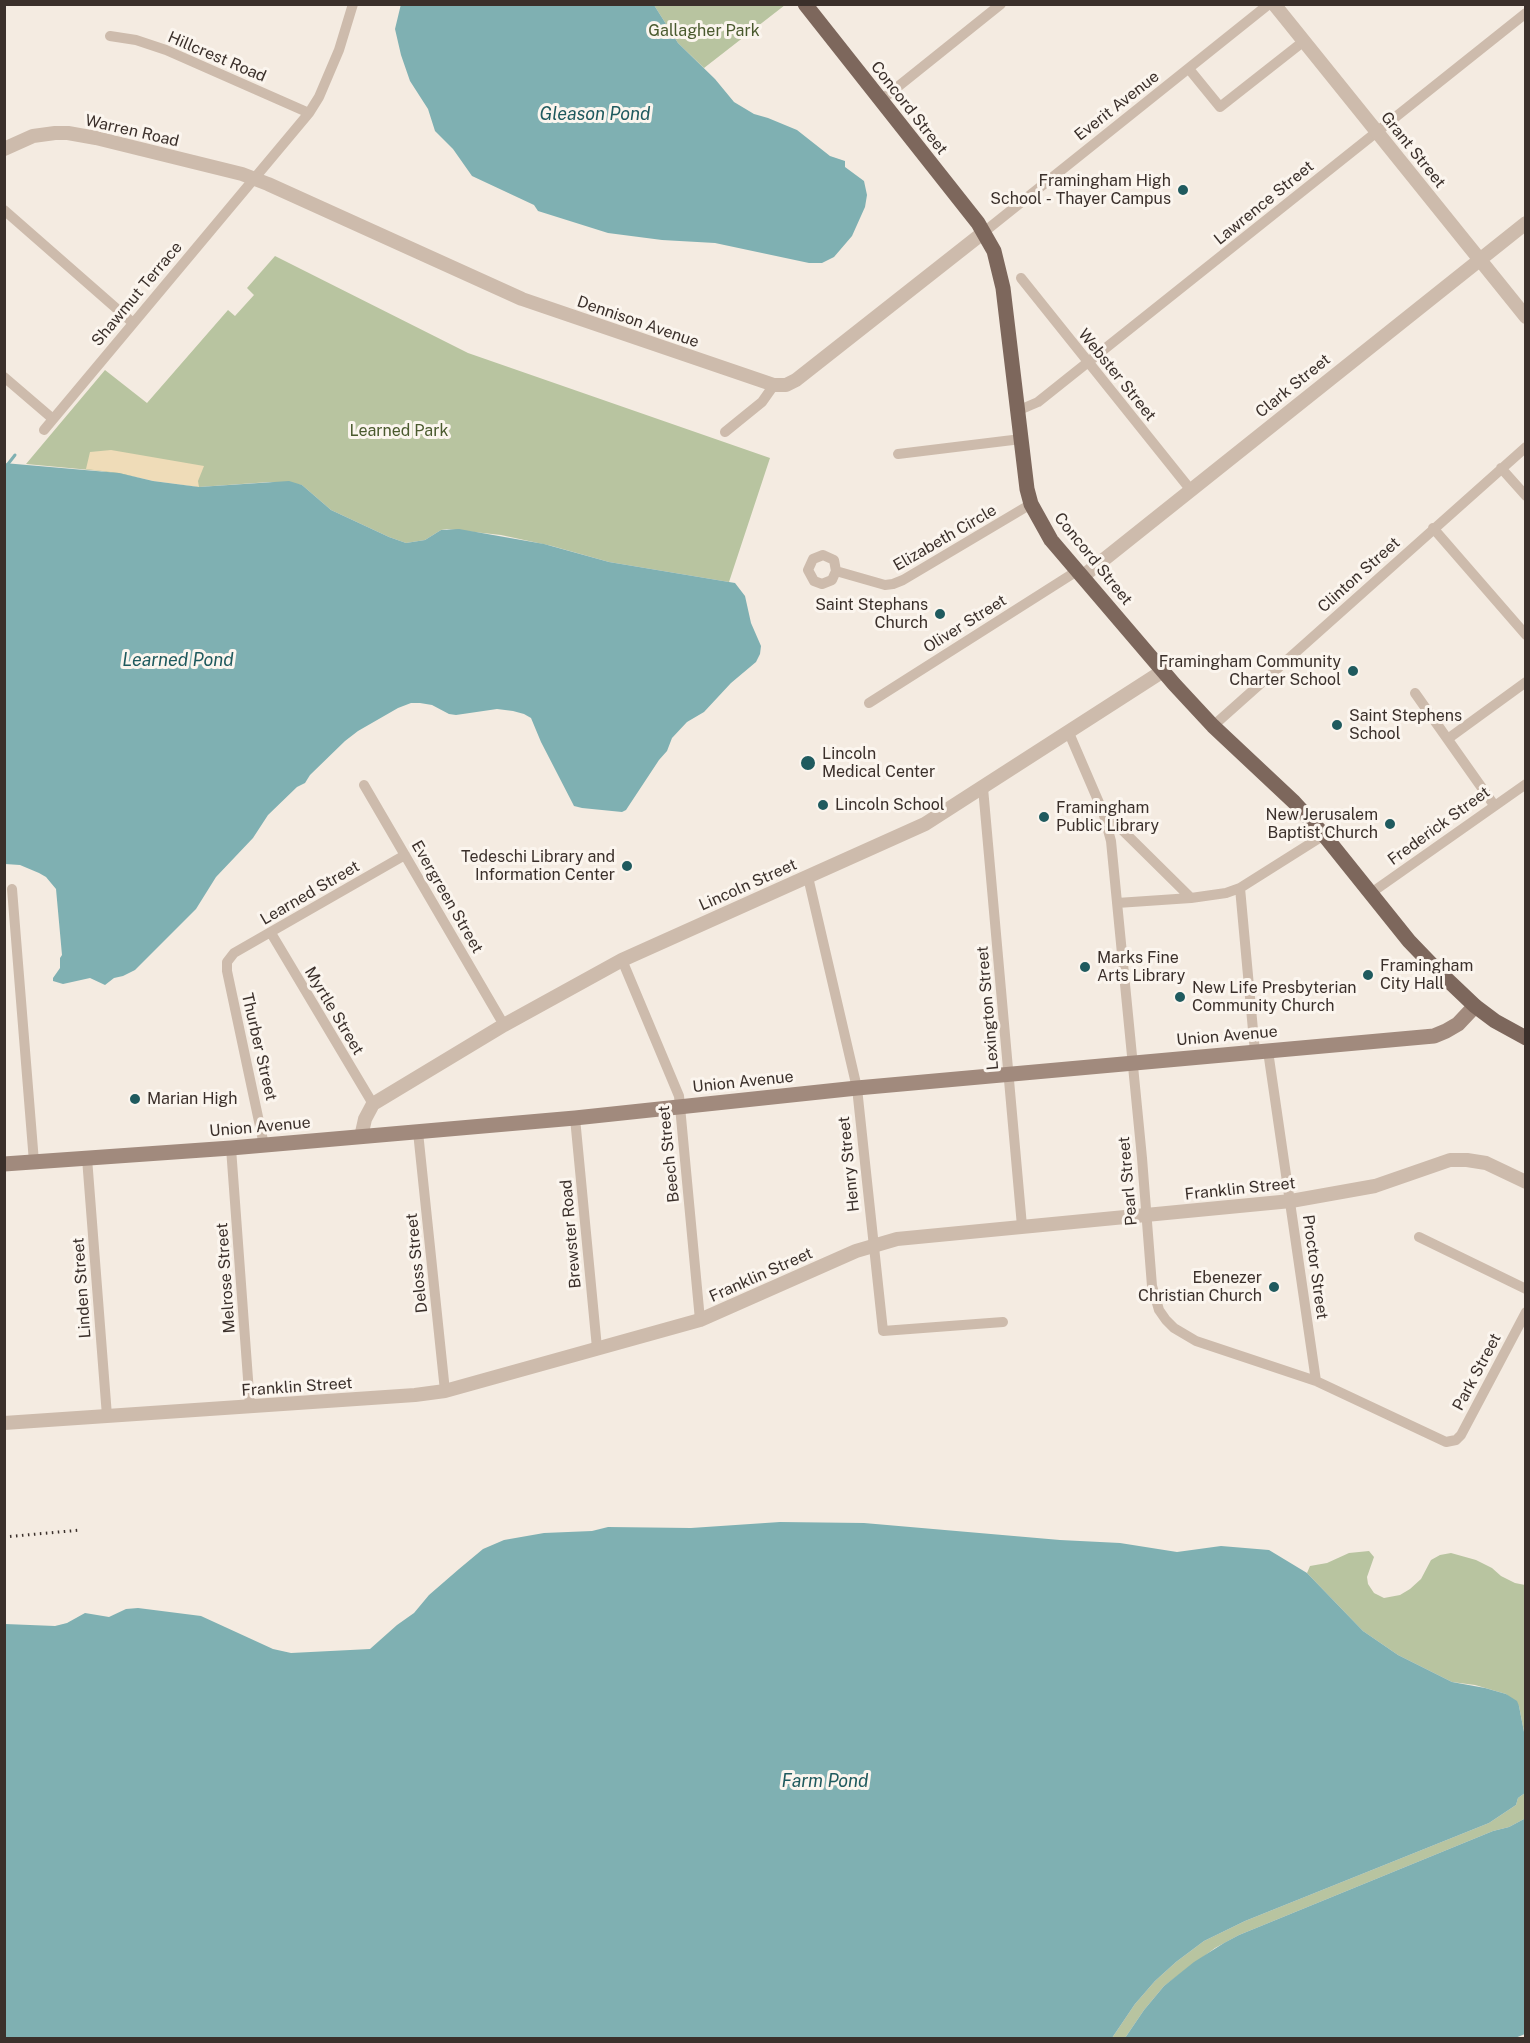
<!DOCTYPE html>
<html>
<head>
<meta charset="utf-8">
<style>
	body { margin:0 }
	#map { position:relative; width:1530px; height:2043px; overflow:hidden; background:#f4ebe1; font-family:"Public Sans",sans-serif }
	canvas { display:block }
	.frame { position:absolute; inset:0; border:6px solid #3b302b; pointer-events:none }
</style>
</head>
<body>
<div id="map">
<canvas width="1530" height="2043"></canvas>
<div class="frame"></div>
</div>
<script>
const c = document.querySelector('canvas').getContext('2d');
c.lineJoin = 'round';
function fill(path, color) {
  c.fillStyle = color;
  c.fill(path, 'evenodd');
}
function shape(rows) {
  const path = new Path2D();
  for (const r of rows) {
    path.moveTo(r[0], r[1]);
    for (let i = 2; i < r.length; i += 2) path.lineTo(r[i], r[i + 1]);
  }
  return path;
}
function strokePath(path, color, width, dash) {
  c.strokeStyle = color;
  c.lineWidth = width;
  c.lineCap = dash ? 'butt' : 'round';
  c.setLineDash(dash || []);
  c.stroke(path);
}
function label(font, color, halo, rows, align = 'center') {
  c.font = font + ' "Public Sans",sans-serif';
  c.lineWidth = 6;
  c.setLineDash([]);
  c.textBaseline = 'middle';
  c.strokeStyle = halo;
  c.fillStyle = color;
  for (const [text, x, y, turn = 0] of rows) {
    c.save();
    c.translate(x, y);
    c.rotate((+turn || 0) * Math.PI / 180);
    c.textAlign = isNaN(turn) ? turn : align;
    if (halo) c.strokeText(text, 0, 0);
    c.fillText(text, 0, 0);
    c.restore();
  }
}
fill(shape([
	[654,5,785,4,785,5,704,68,678,43],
	[275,256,468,353,770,458,729,582,609,562,552,546,501,535,447,529,441,530,425,540,406,543,389,537,331,510,302,485,270,482,199,487,101,471,26,464,105,370,147,403,228,310,235,316,254,295,247,288],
	[1369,1551,1374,1557,1367,1577,1368,1584,1374,1593,1384,1598,1400,1595,1410,1589,1421,1579,1431,1560,1440,1555,1451,1553,1476,1560,1492,1568,1501,1576,1515,1583,1525,1585,1525,1737,1519,1706,1506,1694,1475,1685,1452,1682,1398,1655,1363,1631,1307,1573,1310,1566,1327,1563,1349,1553],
	[1525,1793,1525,1820,1524,1819,1509,1827,1493,1831,1239,1935,1215,1948,1164,1986,1144,2010,1125,2038,1112,2038,1135,2004,1155,1981,1176,1962,1204,1941,1245,1921,1489,1823,1516,1805,1518,1798]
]), '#b8c4a0');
fill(shape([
	[111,450,204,466,198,481,199,487,153,481,119,473,86,469,90,452]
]), '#efdcb8');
fill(shape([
	[401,4,654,5,678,43,715,79,734,102,754,114,768,118,797,130,830,156,845,161,845,167,864,181,867,195,865,207,852,236,834,257,822,263,809,263,715,243,662,240,608,233,538,211,534,205,472,176,453,149,435,131,428,109,410,81,401,55,395,29],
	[4,463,119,473,153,481,199,487,289,481,302,485,331,510,389,537,406,543,425,540,441,530,459,529,544,544,609,562,735,583,745,596,751,623,761,646,760,654,756,662,731,683,704,712,687,722,672,738,667,751,659,760,626,810,622,812,582,808,574,806,541,742,531,718,524,714,513,711,497,709,456,715,449,714,432,705,420,703,411,703,398,708,358,731,345,741,310,775,305,783,297,787,268,815,253,838,216,877,196,909,135,970,123,976,114,978,105,985,90,978,63,984,53,981,53,978,60,968,60,958,62,955,56,889,46,877,39,873,20,865,5,864],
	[780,1522,864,1523,1060,1540,1120,1543,1177,1552,1221,1546,1269,1550,1307,1573,1363,1631,1398,1655,1452,1682,1485,1688,1506,1694,1517,1701,1519,1706,1525,1737,1525,1793,1518,1798,1516,1805,1489,1823,1245,1921,1204,1941,1176,1962,1155,1981,1135,2004,1112,2038,5,2038,5,1624,55,1626,67,1623,85,1613,109,1617,126,1609,138,1608,201,1616,273,1649,291,1653,370,1649,397,1625,414,1613,429,1595,459,1569,483,1549,504,1540,544,1533,592,1531,608,1527,691,1528],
	[1524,1819,1526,1820,1525,2034,1515,2038,1125,2038,1144,2010,1164,1986,1194,1962,1224,1943,1239,1935,1493,1831,1509,1827]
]), '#7fb0b2');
strokePath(shape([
	[8,464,15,455]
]), '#7fb0b2', 3);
strokePath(shape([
	[110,36,136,40,166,50,309,113],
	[1189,69,1220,107,1304,41],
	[880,101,1001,4],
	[4,210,133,323],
	[984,232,1269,4],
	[1021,278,1190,489],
	[4,377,53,419],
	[1017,411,1038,402,1526,13],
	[44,430,309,113,319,97,339,50,353,4],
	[725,432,762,402,774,385],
	[898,454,1021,439],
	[1501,468,1526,496],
	[1433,528,1526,635],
	[836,571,832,580,822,584,814,581,808,570,813,559,823,555,834,560,836,571,885,585,893,584,903,580,1031,504],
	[1415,693,1494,805],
	[869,703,1077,571],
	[1213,726,1526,447],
	[1069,733,1103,812,1111,841,1142,1158,1152,1286,1159,1310,1166,1320,1174,1328,1196,1341,1316,1381,1446,1442,1456,1440,1461,1435,1526,1312],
	[1449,738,1526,682],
	[364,785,504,1025],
	[983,788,1022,1226],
	[1106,814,1191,898],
	[808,877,857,1088,883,1331,1003,1322],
	[1240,888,1255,1052],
	[12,889,34,1162],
	[1371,893,1526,784],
	[1117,903,1191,898,1226,893,1240,888,1324,835],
	[271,933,373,1104],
	[622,960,679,1096,700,1320],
	[1268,1051,1316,1381],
	[575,1118,597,1348],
	[418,1132,445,1391],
	[264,1145,227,971,227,962,234,953,405,855],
	[231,1148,250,1406],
	[87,1158,107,1416],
	[1419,1237,1526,1289]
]), '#cdbbac', 10);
strokePath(shape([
	[1274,4,1526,317],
	[4,149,33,136,55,133,68,133,96,138,242,174,268,184,522,299,774,385,786,385,796,380,984,232],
	[1082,577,1526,223],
	[361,1137,365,1119,373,1104,504,1025,622,960,925,824,1163,671],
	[4,1423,415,1395,445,1391,700,1320,856,1251,897,1239,1291,1201,1375,1186,1450,1160,1467,1160,1486,1163,1526,1182]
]), '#cdbbac', 14);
strokePath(shape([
	[4,1164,231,1148,575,1118,857,1088,1434,1036,1446,1031,1458,1024,1475,1006]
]), '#a18a7d', 15);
strokePath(shape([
	[805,4,978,223,994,251,1003,288,1027,489,1031,504,1051,540,1174,684,1213,726,1294,802,1324,835,1409,941,1435,968,1475,1006,1495,1021,1526,1038]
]), '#7d675c', 15);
strokePath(shape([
	[4,1537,81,1530]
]), '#3b302b', 3, [1.5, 4.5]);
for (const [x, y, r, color] of [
	[1183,190,6,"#1f5a5e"],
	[940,614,6,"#1f5a5e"],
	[1353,671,6,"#1f5a5e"],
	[1337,725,6,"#1f5a5e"],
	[808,763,8,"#1f5a5e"],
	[823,805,6,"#1f5a5e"],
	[1044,817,6,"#1f5a5e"],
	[1390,824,6,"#1f5a5e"],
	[627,866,6,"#1f5a5e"],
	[1085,967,6,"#1f5a5e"],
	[1368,975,6,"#1f5a5e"],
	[1180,997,6,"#1f5a5e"],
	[135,1099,6,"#1f5a5e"],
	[1274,1287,6,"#1f5a5e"]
]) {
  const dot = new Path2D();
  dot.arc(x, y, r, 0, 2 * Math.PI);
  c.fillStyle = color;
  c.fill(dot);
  strokePath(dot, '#fbf5ee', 2);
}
label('16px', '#4a5a2e', '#fbf5ee', [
	["Gallagher Park",704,31],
	["Learned Park",399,431]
]);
label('16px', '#3b302b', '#fbf5ee', [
	["Hillcrest Road",217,57,23],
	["Everit Avenue",1117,106,-38],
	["Concord Street",909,108,52],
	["Warren Road",132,131,13],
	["Grant Street",1413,150,51],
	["Lawrence Street",1264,203,-39],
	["Shawmut Terrace",137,294,-50],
	["Dennison Avenue",638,322,19],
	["Webster Street",1117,375,51],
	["Clark Street",1293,386,-39],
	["Elizabeth Circle",945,538,-30],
	["Concord Street",1093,559,51],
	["Clinton Street",1359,575,-42],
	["Oliver Street",965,624,-32],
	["Frederick Street",1439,826,-36],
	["Lincoln Street",748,885,-24],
	["Learned Street",310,893,-30],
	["Evergreen Street",447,897,60],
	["Lexington Street",988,1008,-95],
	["Myrtle Street",334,1011,59],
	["Union Avenue",1227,1036,-5],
	["Thurber Street",259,1047,77],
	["Union Avenue",743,1082,-6],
	["Union Avenue",260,1127,-5],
	["Beech Street",669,1154,-96],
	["Henry Street",849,1164,-96],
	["Pearl Street",1128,1181,-95],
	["Franklin Street",1240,1189,-6],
	["Brewster Road",571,1234,-95],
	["Deloss Street",417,1263,-96],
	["Proctor Street",1315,1267,82],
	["Franklin Street",761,1275,-24],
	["Melrose Street",226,1278,-94],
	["Linden Street",82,1288,-94],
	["Park Street",1477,1372,-62],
	["Franklin Street",297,1387,-4]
]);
label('16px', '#3b302b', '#fbf5ee', [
	["Framingham High",1171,181,"right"],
	["School - Thayer Campus",1171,199,"right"],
	["Saint Stephans",928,605,"right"],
	["Church",928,623,"right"],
	["Framingham Community",1341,662,"right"],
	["Charter School",1341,680,"right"],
	["Saint Stephens",1349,716],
	["School",1349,734],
	["Lincoln",822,754],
	["Medical Center",822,772],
	["Lincoln School",835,805],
	["Framingham",1056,808],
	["Public Library",1056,826],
	["New Jerusalem",1378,815,"right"],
	["Baptist Church",1378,833,"right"],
	["Tedeschi Library and",615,857,"right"],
	["Information Center",615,875,"right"],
	["Marks Fine",1097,958],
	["Arts Library",1097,976],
	["Framingham",1380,966],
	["City Hall",1380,984],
	["New Life Presbyterian",1192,988],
	["Community Church",1192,1006],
	["Marian High",147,1099],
	["Ebenezer",1262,1278,"right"],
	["Christian Church",1262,1296,"right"]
], 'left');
label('italic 18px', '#1f5a5e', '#fbf5ee', [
	["Gleason Pond",595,114],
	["Learned Pond",178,660],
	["Farm Pond",825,1781]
]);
</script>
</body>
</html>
